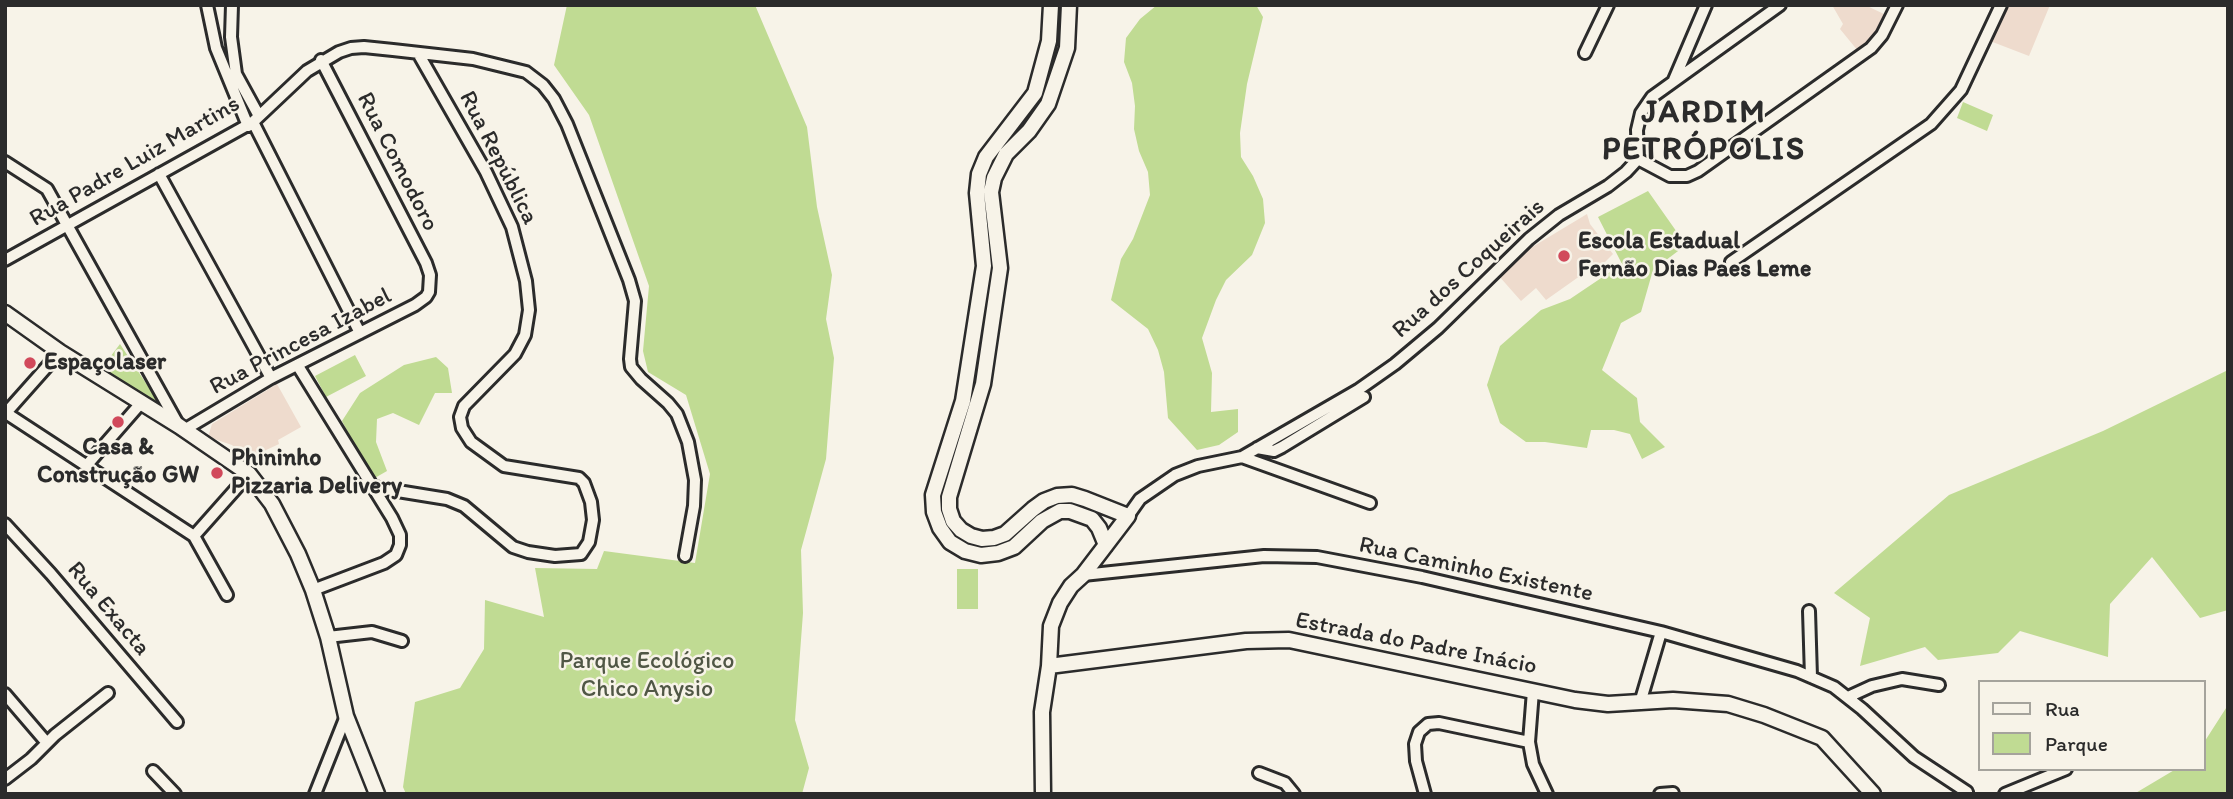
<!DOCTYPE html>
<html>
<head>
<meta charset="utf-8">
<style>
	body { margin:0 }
	#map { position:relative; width:2233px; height:799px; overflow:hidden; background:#f7f3e8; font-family:Itim,sans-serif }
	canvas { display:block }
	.frame { position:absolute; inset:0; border:7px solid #2b2b2b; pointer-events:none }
	.legend { position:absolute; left:1978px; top:680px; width:228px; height:91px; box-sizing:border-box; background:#f7f3e8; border:2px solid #a5a39c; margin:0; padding:9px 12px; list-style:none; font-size:21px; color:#2b2b2b }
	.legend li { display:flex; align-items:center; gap:14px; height:35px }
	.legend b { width:35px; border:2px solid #a5a39c }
</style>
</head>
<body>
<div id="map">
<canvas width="2233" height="799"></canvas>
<div class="frame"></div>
<ul class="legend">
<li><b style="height:9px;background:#f7f3e8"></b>Rua</li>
<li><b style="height:19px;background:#c0db93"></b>Parque</li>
</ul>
</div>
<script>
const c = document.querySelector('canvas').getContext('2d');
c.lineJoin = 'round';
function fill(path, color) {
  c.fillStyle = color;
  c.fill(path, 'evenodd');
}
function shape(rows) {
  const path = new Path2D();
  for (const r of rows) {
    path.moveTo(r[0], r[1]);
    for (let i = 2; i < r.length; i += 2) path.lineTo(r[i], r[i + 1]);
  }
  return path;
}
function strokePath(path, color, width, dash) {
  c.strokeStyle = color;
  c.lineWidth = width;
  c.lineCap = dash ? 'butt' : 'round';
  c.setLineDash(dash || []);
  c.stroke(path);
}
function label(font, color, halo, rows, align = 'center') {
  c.font = font + ' Itim,sans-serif';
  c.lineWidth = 5;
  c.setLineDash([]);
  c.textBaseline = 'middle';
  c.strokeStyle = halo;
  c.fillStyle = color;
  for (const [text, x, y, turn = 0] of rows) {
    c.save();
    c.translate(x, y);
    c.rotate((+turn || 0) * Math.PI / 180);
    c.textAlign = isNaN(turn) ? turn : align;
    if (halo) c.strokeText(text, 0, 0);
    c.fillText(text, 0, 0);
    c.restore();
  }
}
fill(shape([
	[1832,5,1865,5,1886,15,1877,35,1858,51,1840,29,1843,24],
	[2006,5,2050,5,2029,56,1990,41],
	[1587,214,1590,224,1613,254,1602,265,1587,271,1546,300,1536,288,1521,301,1498,275,1514,258],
	[277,384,301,427,278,440,279,444,247,459,232,445,208,437,212,424]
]), '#eedbcd');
fill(shape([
	[567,5,755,5,807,127,817,207,832,275,826,319,834,358,826,459,801,550,803,613,795,720,809,768,802,794,406,794,403,787,415,702,460,688,484,649,485,600,544,617,535,568,597,569,604,551,695,563,710,474,686,395,648,372,643,351,649,286,589,115,554,65],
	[1157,5,1256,5,1263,17,1247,84,1240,133,1241,157,1253,176,1263,199,1265,223,1252,255,1226,280,1216,300,1202,338,1212,373,1211,412,1238,409,1238,432,1219,445,1197,450,1168,418,1164,372,1158,350,1148,329,1111,300,1121,259,1133,239,1150,195,1148,172,1139,151,1134,129,1135,106,1132,83,1124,62,1126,38,1140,19],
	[1963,102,1993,115,1987,131,1957,118],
	[1648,191,1686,245,1653,270,1641,312,1621,323,1602,370,1637,398,1640,422,1665,447,1642,459,1630,434,1614,430,1591,430,1587,448,1545,442,1526,442,1500,423,1487,385,1500,346,1541,310,1570,299,1622,264,1598,217],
	[120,344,165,412,101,369],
	[355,355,366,376,326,397,315,376],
	[436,357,448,368,452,393,435,393,419,425,393,413,377,419,376,442,387,471,373,479,342,421,360,393,404,365],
	[2228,370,2228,610,2200,618,2152,557,2110,604,2108,657,2020,631,1998,653,1938,660,1925,647,1860,666,1870,618,1834,593,1949,495,2103,431],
	[957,569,978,569,978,609,957,609],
	[2228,705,2228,794,2134,794,2176,769,2203,769,2203,744]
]), '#c0db93');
const minor = shape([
	[207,5,216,48,248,126],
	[232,5,231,37,236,74,259,116],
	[1585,53,1608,5],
	[1674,80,1706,5],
	[253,122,360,333],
	[1638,159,1670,176,1687,176,1698,171,1871,48,1882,35,1897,5],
	[5,162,47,189,179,426],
	[159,174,271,378],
	[5,260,253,122,307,71,339,52,351,48,364,47,393,50,473,59,526,72,543,85,554,99,567,124,629,280,635,301,630,359,631,367,641,379,668,403,677,414,688,442,695,480,694,506,685,556],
	[1731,262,1931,124,1961,90,2001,5],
	[298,366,392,518,400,535,400,545,396,555,384,563,313,590],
	[6,413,194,536,227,595],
	[5,414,60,352],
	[184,430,271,378,415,305,426,297,429,292,430,275,426,263,321,60],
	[1257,448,1274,451,1282,447,1364,397],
	[1242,457,1358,390,1395,364,1438,328,1529,239,1559,215,1608,186,1626,172,1638,159,1637,130,1641,113,1652,97,1780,5],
	[86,466,141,403],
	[373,487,447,499,464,506,513,547,528,552,555,556,581,554,589,542,593,520,591,502,584,483,579,478,504,466,471,442,462,428,460,417,464,406,515,354,525,335,529,310,526,281,512,227,486,172,418,53],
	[1128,516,1140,499,1175,475,1198,466,1242,457,1370,503],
	[5,524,51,574,177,722],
	[194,536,249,474],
	[1083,575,1264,556,1317,557,1422,577,1661,632,1797,671,1834,687,1862,709,1914,757,1967,792],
	[1809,611,1811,677],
	[328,637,372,632,402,641],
	[1533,691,1529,742,1533,764,1547,794],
	[5,694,47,743],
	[1848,697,1872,686,1902,679,1939,685],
	[1640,703,1661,632],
	[153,771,175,794],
	[1259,773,1285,783,1294,794],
	[5,779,31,759,55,735,108,693],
	[315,794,346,716],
	[1425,794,1416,761,1415,744,1419,732,1428,724,1439,723,1529,742],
	[1660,794,1673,793],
	[2005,794,2066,769]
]);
const tertiary = shape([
	[1051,5,1049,41,1035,93,986,157,979,174,977,193,984,266,963,401,933,495,934,512,940,528,950,542,965,551,981,555,998,553,1014,547,1042,521,1060,511,1070,511,1092,519,1099,528,1106,545],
	[5,313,60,352,179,426,249,474,272,504,298,554,313,590,328,637,346,716,377,794],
	[1049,666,1246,641,1289,640,1575,700,1608,704,1673,700,1728,704,1764,715,1822,738,1873,794],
	[1043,794,1042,712,1049,666,1051,626,1060,603,1071,586,1083,575,1128,516,1085,499,1072,495,1057,496,1044,501,1033,509,1005,534,994,538,982,539,971,536,961,530,953,521,949,509,949,497,983,384,1000,268,991,192,994,178,1006,154,1029,131,1048,104,1067,48,1069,5]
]);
strokePath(minor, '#2b2b2b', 16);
strokePath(tertiary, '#2b2b2b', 19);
strokePath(minor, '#f7f3e8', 10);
strokePath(tertiary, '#f7f3e8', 14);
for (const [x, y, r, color] of [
	[1564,256,7,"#d1495b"],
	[30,363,7,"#d1495b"],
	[118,422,7,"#d1495b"],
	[217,473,7,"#d1495b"]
]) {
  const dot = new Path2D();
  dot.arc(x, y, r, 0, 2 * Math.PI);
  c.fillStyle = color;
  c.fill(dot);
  strokePath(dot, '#f7f3e8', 2.5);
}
label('24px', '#2b2b2b', '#f7f3e8', [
	["Rua República",498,158,63],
	["Rua Padre Luiz Martins",135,162,-30],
	["Rua Comodoro",397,162,63],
	["Rua dos Coqueirais",1469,269,-42],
	["Rua Princesa Izabel",301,342,-28],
	["Rua Caminho Existente",1476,570,12],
	["Rua Exacta",108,609,50],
	["Estrada do Padre Inácio",1416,644,11]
]);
label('bold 24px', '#2b2b2b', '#f7f3e8', [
	["Escola Estadual",1578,242],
	["Fernão Dias Paes Leme",1578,270],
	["Espaçolaser",44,363],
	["Casa &",118,448,"center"],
	["Construção GW",118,476,"center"],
	["Phininho",231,459],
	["Pizzaria Delivery",231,487]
], 'left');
label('24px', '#505745', '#f7f3e8', [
	["Parque Ecológico",647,662],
	["Chico Anysio",647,690]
]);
c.letterSpacing = '2px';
label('bold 32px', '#2b2b2b', '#f7f3e8', [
	["JARDIM",1704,114],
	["PETRÓPOLIS",1704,151]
]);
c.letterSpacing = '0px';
</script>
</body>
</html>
